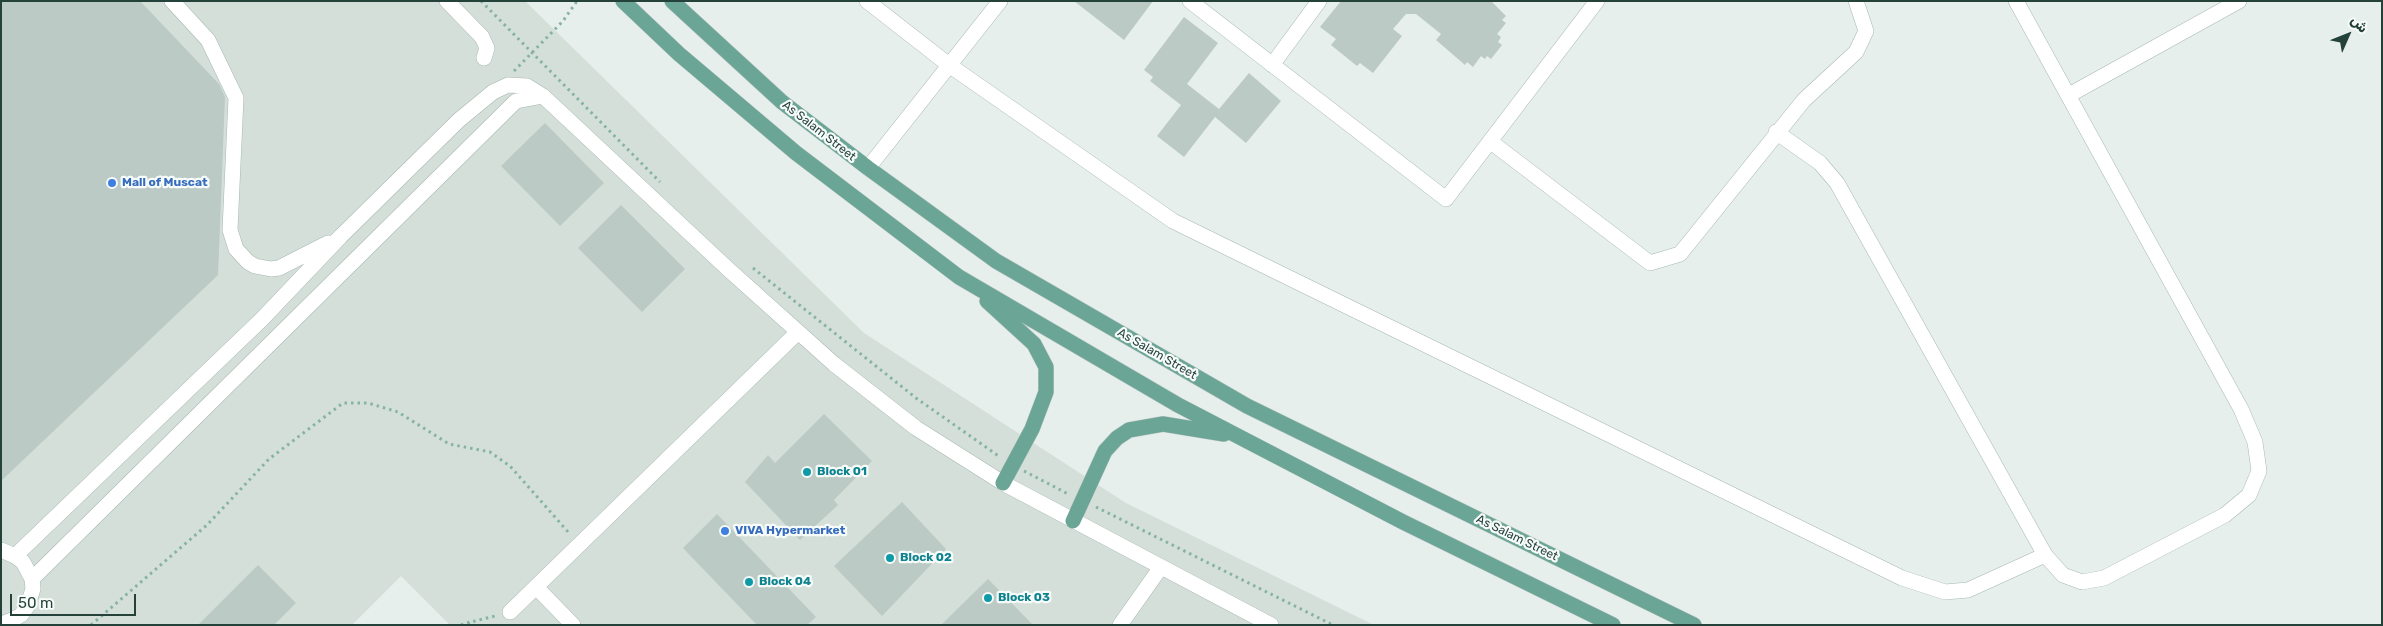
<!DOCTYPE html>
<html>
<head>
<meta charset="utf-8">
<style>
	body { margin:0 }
	#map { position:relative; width:2383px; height:626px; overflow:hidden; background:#e6efeb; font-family:Rubik,"Noto Sans Arabic",sans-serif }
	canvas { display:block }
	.frame { position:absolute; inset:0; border:2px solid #24423a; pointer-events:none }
	.north { position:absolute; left:2323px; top:10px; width:50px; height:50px; -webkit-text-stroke:4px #f7fbf9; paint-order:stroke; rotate:46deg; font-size:14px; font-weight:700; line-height:20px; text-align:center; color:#24423a }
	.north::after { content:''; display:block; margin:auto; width:18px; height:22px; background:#24423a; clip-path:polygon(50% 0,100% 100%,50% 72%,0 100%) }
	.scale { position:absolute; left:10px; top:594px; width:126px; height:22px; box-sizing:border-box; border:2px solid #24423a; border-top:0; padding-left:6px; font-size:15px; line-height:18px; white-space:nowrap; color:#24423a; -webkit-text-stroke:4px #f7fbf9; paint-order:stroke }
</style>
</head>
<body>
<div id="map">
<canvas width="2383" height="626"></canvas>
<div class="frame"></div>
<div class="north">ش</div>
<div class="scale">50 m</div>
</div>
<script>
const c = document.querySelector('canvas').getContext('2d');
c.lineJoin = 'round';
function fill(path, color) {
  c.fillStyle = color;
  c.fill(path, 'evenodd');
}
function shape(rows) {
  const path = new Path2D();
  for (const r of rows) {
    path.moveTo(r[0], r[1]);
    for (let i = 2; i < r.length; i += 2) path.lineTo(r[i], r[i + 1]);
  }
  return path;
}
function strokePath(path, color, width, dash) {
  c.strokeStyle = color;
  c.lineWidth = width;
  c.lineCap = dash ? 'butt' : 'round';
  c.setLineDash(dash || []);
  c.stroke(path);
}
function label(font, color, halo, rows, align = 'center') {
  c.font = font + ' Rubik,sans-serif';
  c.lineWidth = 4.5;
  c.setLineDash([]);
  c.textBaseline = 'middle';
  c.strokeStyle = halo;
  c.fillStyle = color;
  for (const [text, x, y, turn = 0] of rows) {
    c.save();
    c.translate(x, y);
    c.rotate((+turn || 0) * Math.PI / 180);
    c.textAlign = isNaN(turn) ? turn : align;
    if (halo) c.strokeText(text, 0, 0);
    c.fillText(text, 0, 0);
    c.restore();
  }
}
fill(shape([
	[1,1,525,1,864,333,1126,503,1374,625,450,625,401,576,352,625,1,625]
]), '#d4dfda');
fill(shape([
	[1,1,140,1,219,84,225,97,218,275,1,481],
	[1074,1,1153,1,1124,40],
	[1341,1,1491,1,1506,16,1502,20,1506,23,1497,34,1501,37,1498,42,1502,45,1491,59,1487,56,1485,59,1481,56,1473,67,1467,62,1465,65,1436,40,1441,34,1416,14,1406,14,1393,29,1402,36,1373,73,1360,63,1357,66,1331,45,1336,39,1320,27],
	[1184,17,1218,43,1187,84,1219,109,1249,73,1281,101,1246,143,1215,117,1184,157,1157,136,1181,105,1150,81,1153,77,1144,70],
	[545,123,604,183,560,226,501,166],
	[621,205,685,269,642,312,578,248],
	[824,414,872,461,834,500,838,505,800,540,745,482,768,455,775,463],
	[902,502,946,549,882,616,834,566],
	[717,514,816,617,807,625,757,625,683,548],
	[258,565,296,603,274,625,198,625],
	[988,579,1033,625,941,625]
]), '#bbcac4');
const minor = shape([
	[172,1,208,40,236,98,230,230,236,249,248,262,255,266,271,269,279,268,328,243],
	[447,1,482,37,487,48,484,58],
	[867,1,949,65,1173,221,1902,578,1945,592,1968,590,2045,555],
	[1190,1,1446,199,1597,1],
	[1272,65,1319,1],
	[2069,95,2239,1],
	[1776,132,1820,163,1837,183,2045,555,2063,575,2082,582,2104,578,2225,515,2249,495,2259,471,2255,442,2241,409,2016,1],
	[1491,142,1650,263,1680,254,1804,100,1856,52,1866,31,1856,1],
	[868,168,1000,1],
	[1,550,15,556,23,562,32,579,33,589,27,607,21,615,12,620,1,624],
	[15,556,262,319,341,236,459,120,493,92,508,85,527,86,543,96,728,269,834,364,916,428,1003,483,1271,625],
	[32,579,516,101,543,96],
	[536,587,573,625],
	[510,612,798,332],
	[1120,625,1161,567]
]);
const major = shape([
	[623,1,679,54,796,153,959,277,1178,405,1403,522,1613,625],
	[672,1,782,102,868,168,996,261,1247,406,1694,625],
	[987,301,1034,344,1046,367,1046,392,1032,429,1003,483],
	[1073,521,1105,451,1117,438,1129,430,1163,424,1224,434]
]);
strokePath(minor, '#a8b8b2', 16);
strokePath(major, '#c2cac8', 16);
strokePath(shape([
	[481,1,660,182],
	[514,71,563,21,577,1],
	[753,268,916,398,1000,457],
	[1024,471,1070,495],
	[1096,507,1333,625],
	[91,625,207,525,269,459,343,403,368,403,398,412,449,444,490,452,510,466,569,533],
	[461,625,470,622],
	[468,625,471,622,495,616]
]), '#86b3a5', 3, [2.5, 4]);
strokePath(minor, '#fff', 15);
strokePath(major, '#6aa596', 15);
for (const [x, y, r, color] of [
	[112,183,5,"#3f7fe0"],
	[807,472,5,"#0f9aa8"],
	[725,531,5,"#3f7fe0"],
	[890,558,5,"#0f9aa8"],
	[749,582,5,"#0f9aa8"],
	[988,598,5,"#0f9aa8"]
]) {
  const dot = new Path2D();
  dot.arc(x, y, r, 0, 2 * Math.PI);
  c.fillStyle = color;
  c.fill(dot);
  strokePath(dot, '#f7fbf9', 2);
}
label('12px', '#24423a', '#f7fbf9', [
	["As Salam Street",819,131,38],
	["As Salam Street",1157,354,30],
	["As Salam Street",1517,538,26]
]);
label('bold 12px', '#366cbe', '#f7fbf9', [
	["Mall of Muscat",122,183],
	["VIVA Hypermarket",735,531]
], 'left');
label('bold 12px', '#0d838f', '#f7fbf9', [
	["Block 01",817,472],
	["Block 02",900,558],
	["Block 04",759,582],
	["Block 03",998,598]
], 'left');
</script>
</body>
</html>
